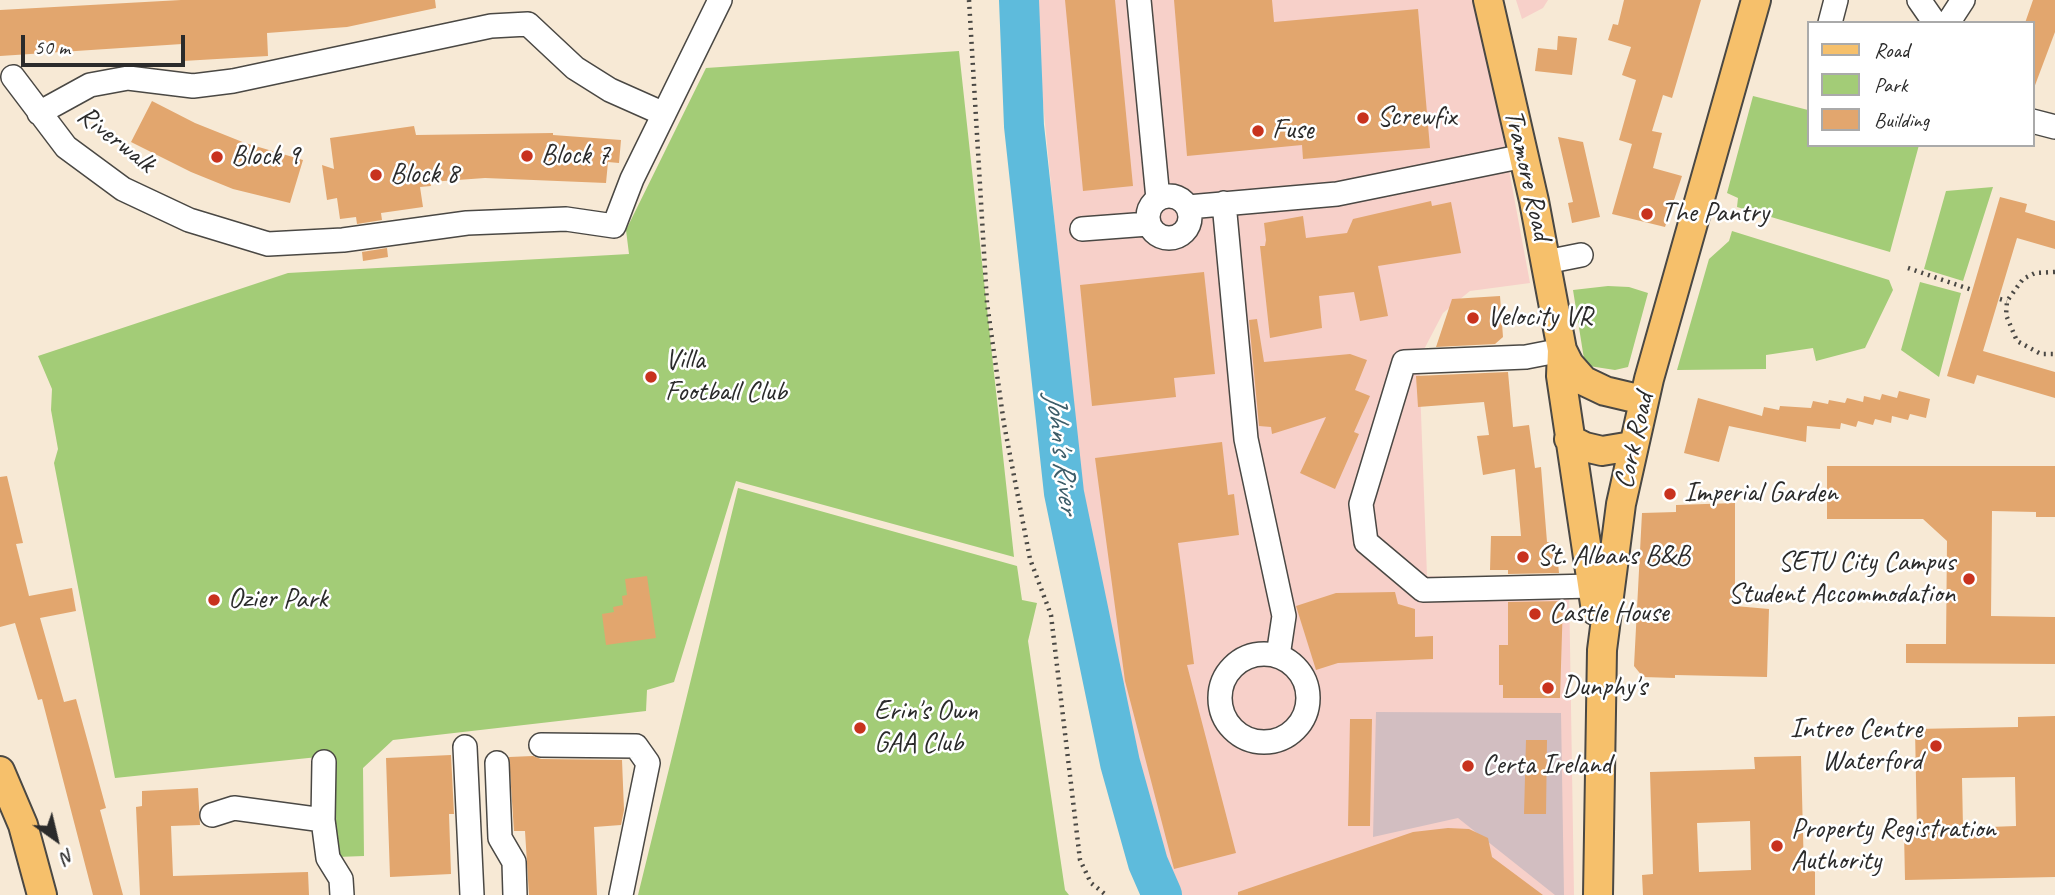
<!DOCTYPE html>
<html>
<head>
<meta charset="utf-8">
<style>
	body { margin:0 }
	#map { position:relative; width:2055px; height:895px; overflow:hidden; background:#f7e9d5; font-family:Caveat,sans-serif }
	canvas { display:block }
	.legend { position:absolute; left:1807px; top:21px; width:228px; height:126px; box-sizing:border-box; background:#fff; border:2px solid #aaa; margin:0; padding:9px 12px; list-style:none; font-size:21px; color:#2b2b2b }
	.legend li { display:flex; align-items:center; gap:14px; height:35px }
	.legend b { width:35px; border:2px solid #aaa }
	.north { position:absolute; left:21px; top:804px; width:70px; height:70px; -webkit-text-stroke:5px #fff; paint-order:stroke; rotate:146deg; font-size:19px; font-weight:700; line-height:28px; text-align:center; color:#2b2b2b }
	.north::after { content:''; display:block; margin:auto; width:24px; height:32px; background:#2b2b2b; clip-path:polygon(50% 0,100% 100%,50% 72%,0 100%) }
	.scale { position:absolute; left:21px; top:35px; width:164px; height:32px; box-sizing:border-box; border:4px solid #2b2b2b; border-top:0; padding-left:9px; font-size:21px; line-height:24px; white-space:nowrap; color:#2b2b2b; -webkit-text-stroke:5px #fff; paint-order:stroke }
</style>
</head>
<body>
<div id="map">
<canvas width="2055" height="895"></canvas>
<ul class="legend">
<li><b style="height:9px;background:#f6c06b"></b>Road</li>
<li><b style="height:19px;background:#a3cc77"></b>Park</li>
<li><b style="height:19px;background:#e2a66e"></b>Building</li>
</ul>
<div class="north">N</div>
<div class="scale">50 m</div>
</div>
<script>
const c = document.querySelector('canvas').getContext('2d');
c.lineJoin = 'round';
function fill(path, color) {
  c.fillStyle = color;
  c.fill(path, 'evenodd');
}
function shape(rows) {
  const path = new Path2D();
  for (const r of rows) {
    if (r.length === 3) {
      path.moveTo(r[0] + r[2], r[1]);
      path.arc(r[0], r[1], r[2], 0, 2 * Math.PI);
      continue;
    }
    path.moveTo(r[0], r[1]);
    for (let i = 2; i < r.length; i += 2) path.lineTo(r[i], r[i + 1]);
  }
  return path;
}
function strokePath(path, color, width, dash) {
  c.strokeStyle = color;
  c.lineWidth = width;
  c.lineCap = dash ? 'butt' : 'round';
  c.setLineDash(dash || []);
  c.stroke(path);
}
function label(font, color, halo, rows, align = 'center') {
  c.font = font + ' Caveat,sans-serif';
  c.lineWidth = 5;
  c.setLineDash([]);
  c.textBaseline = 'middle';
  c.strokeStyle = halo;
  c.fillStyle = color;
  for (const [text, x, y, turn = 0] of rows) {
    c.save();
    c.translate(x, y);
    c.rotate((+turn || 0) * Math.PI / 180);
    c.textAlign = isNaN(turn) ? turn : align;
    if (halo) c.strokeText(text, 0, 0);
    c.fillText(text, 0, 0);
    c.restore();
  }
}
fill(shape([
	[1033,0,1473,0,1483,30,1530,283,1470,291,1443,313,1419,359,1427,576,1569,583,1574,895,1176,895,1159,862,1102,617,1075,432],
	[1516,0,1548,0,1543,8,1522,19]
]), '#f7d0c9');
fill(shape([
	[1376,712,1561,713,1564,895,1555,895,1458,818,1373,837]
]), '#d2bec1');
fill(shape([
	[959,51,1014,557,736,481,674,682,647,690,646,711,393,740,363,768,364,856,337,857,318,757,115,778,54,463,58,449,51,410,52,389,38,356,288,273,629,254,626,230,706,68],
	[1753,96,1808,110,1808,145,1919,145,1890,252,1737,207,1738,198,1727,193],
	[1993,187,1963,281,1924,269,1946,191],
	[1732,231,1889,280,1893,290,1865,348,1816,361,1813,348,1766,355,1766,369,1677,370,1709,259,1729,241],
	[1920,282,1961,293,1939,377,1901,350],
	[1608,286,1629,287,1648,293,1628,367,1615,370,1589,366,1584,359,1573,290],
	[738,488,1017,566,1022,600,1037,603,1028,641,1065,890,1069,895,638,895]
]), '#a3cc77');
strokePath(shape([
	[1019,0,1024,126,1064,493,1120,763,1148,863,1162,895]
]), '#5ebbdc', 40);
fill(shape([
	[181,0,435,0,436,8,347,27,267,33,268,56,183,61,182,44,0,56,0,10],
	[1065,0,1115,0,1133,186,1083,191],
	[1174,0,1272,0,1274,22,1418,9,1430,148,1303,159,1302,145,1187,156],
	[1624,0,1701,0,1672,98,1663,95,1652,131,1662,133,1653,168,1682,176,1665,227,1612,214,1632,144,1619,140,1636,80,1622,75,1631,47,1608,40,1613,24,1618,25],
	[2033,0,2055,0,2055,32,2034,88,2032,23,2025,23],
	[1558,36,1577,38,1572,75,1535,71,1538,48,1557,50],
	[152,101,195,123,245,143,303,160,290,203,233,189,191,172,131,142],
	[414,126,416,135,553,133,553,135,621,140,619,163,608,162,606,183,485,178,430,182,431,186,420,187,423,207,381,213,382,220,357,224,356,217,340,219,337,198,327,200,322,165,334,169,330,138],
	[1558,137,1583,142,1600,217,1572,223,1568,203,1573,202],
	[2000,197,2027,204,2025,212,2055,221,2055,249,2017,238,1983,351,2055,372,2055,398,1977,375,1974,384,1947,376],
	[1431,201,1432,206,1451,202,1461,253,1378,266,1388,316,1360,321,1354,292,1319,296,1322,328,1270,338,1260,246,1265,246,1266,240,1264,223,1303,216,1306,238,1347,233,1353,219],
	[387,248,388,257,363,261,362,252],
	[1204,272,1215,374,1174,378,1176,397,1092,406,1080,285],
	[1500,296,1503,337,1495,344,1436,347,1452,299],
	[1257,319,1264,362,1350,354,1367,360,1355,390,1370,396,1354,432,1359,434,1335,489,1300,473,1326,417,1272,434,1271,427,1259,426,1249,320],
	[1508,372,1513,427,1529,425,1535,468,1541,467,1547,542,1556,542,1559,573,1508,574,1508,570,1490,570,1491,536,1521,536,1515,469,1483,475,1477,436,1489,435,1484,402,1418,407,1416,376],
	[1899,391,1930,399,1926,418,1910,414,1908,420,1892,416,1891,423,1875,419,1873,425,1858,421,1856,427,1841,423,1840,429,1807,426,1806,442,1729,426,1719,462,1684,453,1698,398,1762,416,1764,407,1779,410,1780,406,1811,408,1813,401,1828,404,1829,400,1845,403,1847,398,1863,402,1864,396,1880,400,1882,394,1897,398],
	[1222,442,1228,495,1234,494,1239,535,1178,543,1194,664,1187,665,1236,853,1174,869,1125,681,1095,458],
	[1827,466,2055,466,2055,517,2036,517,2036,512,1992,511,1991,616,2055,617,2055,664,1906,663,1906,644,1946,644,1947,541,1923,519,1827,519],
	[7,476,23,543,16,544,29,596,72,588,76,611,40,618,64,702,76,699,106,808,100,810,123,895,93,895,42,699,38,700,15,623,0,627,0,477],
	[1735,503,1735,606,1769,609,1767,677,1675,675,1675,678,1643,677,1634,666,1642,513,1676,512,1676,505],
	[647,576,656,638,606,645,602,614,614,612,613,607,623,605,622,596,627,595,625,579],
	[1395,592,1398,604,1415,609,1415,637,1433,636,1433,659,1338,663,1316,670,1296,606,1336,593],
	[1563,601,1560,698,1503,698,1503,685,1499,685,1499,645,1508,645,1508,602],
	[2055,716,2055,877,1905,880,1904,832,1917,832,1915,729,2018,727,2018,717],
	[2015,777,2016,826,1963,828,1962,778],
	[1350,719,1372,719,1370,826,1348,826],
	[1526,740,1547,740,1546,814,1524,814],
	[451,755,454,814,449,814,451,874,390,877,386,758],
	[533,756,541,759,622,760,624,810,621,825,594,827,597,895,529,895,525,831,514,831,509,757],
	[1801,756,1804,872,1815,871,1815,895,1643,895,1642,875,1653,874,1650,772,1755,769,1754,757],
	[1750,821,1751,870,1699,872,1697,823],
	[198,788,200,825,171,826,173,876,308,872,309,895,140,895,136,807,142,806,142,791],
	[1448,828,1469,829,1488,838,1492,857,1543,895,1238,895,1238,892,1413,832]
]), '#e2a66e');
const minor = shape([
	[1139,0,1158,199],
	[1919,0,1935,23],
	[1830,23,1836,0],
	[1948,23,1963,0],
	[13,77,66,147,123,189,189,220,268,244,343,240,467,223,566,219,614,226,632,179,720,0],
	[39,113,90,85,128,78,193,86,233,81,491,26,528,24,575,68,610,90,664,114],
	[2032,121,2055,127],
	[1169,217,21],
	[1224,203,1246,439,1284,616,1278,656],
	[1188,207,1337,194,1524,156],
	[1082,229,1148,224],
	[1546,262,1581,255],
	[1562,350,1526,357,1404,362,1361,504,1366,542,1423,590,1592,586],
	[1264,698,44],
	[541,745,636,746,648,763,621,895],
	[465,747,472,895],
	[324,762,323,820,328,858,341,879,342,895],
	[497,763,500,838,514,862,515,895],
	[212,815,234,808,323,820]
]);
const major = shape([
	[1488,0,1534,201,1562,350,1569,364,1584,381,1605,391,1643,400],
	[1562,350,1561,376,1596,611],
	[1569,439,1585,447,1602,451,1632,446],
	[0,771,23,825,42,895],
	[1598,895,1602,650,1621,504,1649,379,1756,0]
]);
strokePath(minor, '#4a4844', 26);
strokePath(major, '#4a4844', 32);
strokePath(shape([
	[969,0,987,303,1004,424,1030,559,1051,615,1080,860,1091,883,1106,895],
	[1908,268,1972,290],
	[2055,272,2035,273,2023,279,2007,301,2006,315,2017,341,2041,354,2055,354],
	[2000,299,2007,301]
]), '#4a4844', 4.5, [2, 5]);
strokePath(minor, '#fff', 23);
strokePath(major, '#f6c06b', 28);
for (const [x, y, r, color] of [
	[1363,118,7,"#c8321e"],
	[1258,131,7,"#c8321e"],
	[527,156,7,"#c8321e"],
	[217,157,7,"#c8321e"],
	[376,175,7,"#c8321e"],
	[1647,214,7,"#c8321e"],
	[1473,318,7,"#c8321e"],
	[651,377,7,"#c8321e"],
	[1670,494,7,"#c8321e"],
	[1523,557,7,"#c8321e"],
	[1969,579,7,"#c8321e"],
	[214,600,7,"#c8321e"],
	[1535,614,7,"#c8321e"],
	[1548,688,7,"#c8321e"],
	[860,728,7,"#c8321e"],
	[1936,746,7,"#c8321e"],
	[1468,766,7,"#c8321e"],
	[1777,846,7,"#c8321e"]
]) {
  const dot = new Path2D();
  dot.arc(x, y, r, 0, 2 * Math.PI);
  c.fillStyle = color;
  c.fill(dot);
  strokePath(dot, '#fff', 2.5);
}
label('28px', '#2b2b2b', '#fff', [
	["Screwfix",1377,118],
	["Fuse",1272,131],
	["Block 7",541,156],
	["Block 9",231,157],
	["Block 8",390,175],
	["The Pantry",1661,214],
	["Velocity VR",1487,318],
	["Villa",665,361],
	["Football Club",665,393],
	["Imperial Garden",1684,494],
	["St. Albans B&B",1537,557],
	["SETU City Campus",1955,563,"right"],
	["Student Accommodation",1955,595,"right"],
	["Ozier Park",228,600],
	["Castle House",1549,614],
	["Dunphy's",1562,688],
	["Erin's Own",874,712],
	["GAA Club",874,744],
	["Intreo Centre",1922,730,"right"],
	["Waterford",1922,762,"right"],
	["Certa Ireland",1482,766],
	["Property Registration",1791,830],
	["Authority",1791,862]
], 'left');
label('28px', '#2b2b2b', '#fff', [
	["Riverwalk",116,140,38],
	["Tramore Road",1527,175,77],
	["Cork Road",1635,441,-77]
]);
label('italic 30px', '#3d5d69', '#fff', [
	["John's River",1061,453,83]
]);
</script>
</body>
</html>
